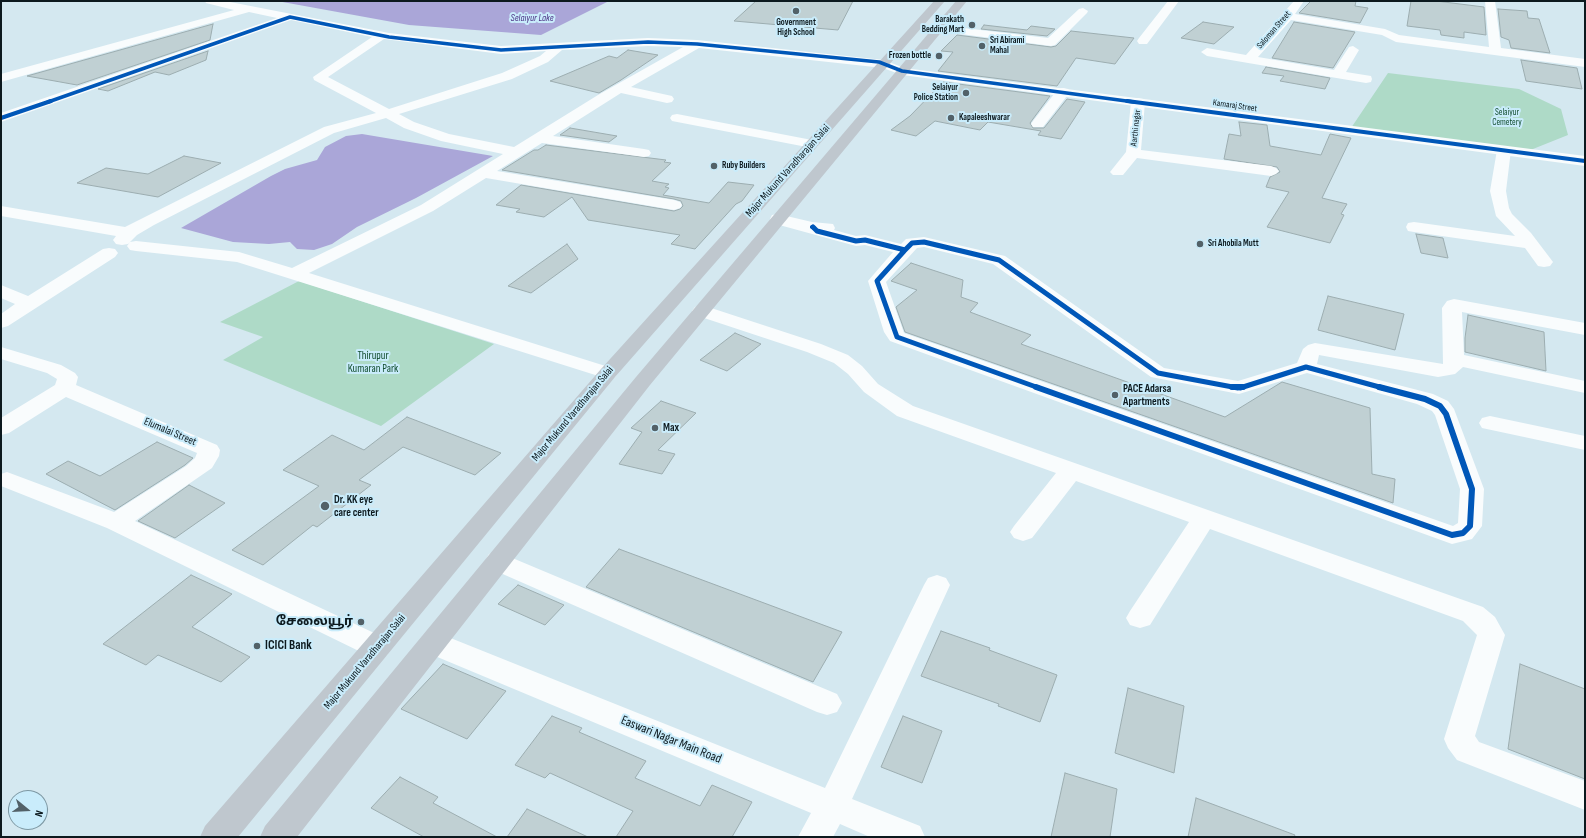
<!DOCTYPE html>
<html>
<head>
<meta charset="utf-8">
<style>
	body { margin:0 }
	#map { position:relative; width:1586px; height:838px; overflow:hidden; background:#d4e8f0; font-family:"Sofia Sans Condensed",sans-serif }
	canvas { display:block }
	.frame { position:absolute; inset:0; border:2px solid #0c191e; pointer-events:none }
	.north { position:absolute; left:8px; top:790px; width:40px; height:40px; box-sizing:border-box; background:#c9ecfb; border:1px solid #7d98a3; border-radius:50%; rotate:108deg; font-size:11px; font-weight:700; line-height:16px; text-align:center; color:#0c191e }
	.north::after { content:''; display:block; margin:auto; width:14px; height:18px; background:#526168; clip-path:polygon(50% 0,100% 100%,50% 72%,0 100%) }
</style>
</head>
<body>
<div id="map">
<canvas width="1586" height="838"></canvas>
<div class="frame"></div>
<div class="north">N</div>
</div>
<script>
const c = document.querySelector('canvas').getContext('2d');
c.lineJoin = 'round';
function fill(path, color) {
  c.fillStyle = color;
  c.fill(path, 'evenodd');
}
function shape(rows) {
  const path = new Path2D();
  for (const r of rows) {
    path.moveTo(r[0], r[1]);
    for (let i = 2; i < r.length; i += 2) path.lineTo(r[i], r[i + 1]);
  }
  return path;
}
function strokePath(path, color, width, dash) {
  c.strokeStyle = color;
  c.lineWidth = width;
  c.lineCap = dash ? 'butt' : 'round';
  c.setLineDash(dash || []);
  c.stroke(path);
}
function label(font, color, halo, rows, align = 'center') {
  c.font = font + ' "Sofia Sans Condensed","Noto Sans Tamil",sans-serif';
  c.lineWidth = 4;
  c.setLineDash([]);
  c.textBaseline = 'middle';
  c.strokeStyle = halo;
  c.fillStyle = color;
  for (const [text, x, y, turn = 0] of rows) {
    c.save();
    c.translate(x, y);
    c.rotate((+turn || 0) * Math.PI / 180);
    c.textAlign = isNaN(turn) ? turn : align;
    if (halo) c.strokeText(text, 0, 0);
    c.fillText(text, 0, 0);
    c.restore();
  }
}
fill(shape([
	[1388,73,1519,89,1561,109,1568,135,1528,151,1351,128],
	[299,281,494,344,381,426,223,360,263,337,220,322]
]), '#aedac7');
fill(shape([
	[277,1,609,1,541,35,409,25],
	[362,134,493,156,416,198,357,227,332,244,314,250,297,249,290,242,269,244,233,242,181,228,271,176,285,169,317,160,325,147,346,136]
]), '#aaa6d8');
const building = shape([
	[756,1,853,1,838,30,734,21,756,1],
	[1311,1,1356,1,1355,6,1368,8,1360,23,1299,13,1311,1],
	[1411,1,1436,1,1484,7,1486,35,1464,32,1464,38,1441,35,1440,30,1407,26,1411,1],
	[1498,9,1527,11,1528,18,1539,19,1550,53,1511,48,1509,40,1501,37,1498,9],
	[1203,22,1234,27,1214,44,1181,38,1203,22],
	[1294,22,1355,32,1333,68,1272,58,1294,22],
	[213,24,210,40,77,85,27,76,213,24],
	[984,25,1027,30,1031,26,1055,29,1047,36,981,29,984,25],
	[1071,31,1134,38,1115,64,1076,58,1057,86,938,71,953,52,941,51,957,35,1051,47,1056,46,1071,31],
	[628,50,658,55,621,80,599,93,550,81,609,56,617,58,628,50],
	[208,51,206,60,169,75,155,72,108,91,98,89,208,51],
	[1521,60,1577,68,1582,89,1526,81,1521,60],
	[1266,67,1330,78,1325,89,1280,81,1284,76,1262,73,1266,67],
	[943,82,1050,96,1030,123,1033,128,1044,128,1067,99,1085,102,1061,139,1038,135,1041,131,988,122,980,130,935,121,916,136,891,130,910,116,943,82],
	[1239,122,1267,125,1270,146,1321,155,1330,134,1351,138,1322,198,1347,204,1341,214,1344,215,1330,243,1267,227,1289,192,1266,187,1270,177,1280,172,1277,167,1224,159,1229,134,1241,136,1239,122],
	[570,128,617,136,609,142,560,135,570,128],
	[546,145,666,160,664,162,671,163,652,181,669,184,665,187,669,188,663,195,709,203,728,182,754,185,742,201,736,204,695,249,671,244,680,235,588,220,572,197,544,217,516,212,520,209,496,205,521,185,674,211,680,209,683,206,681,201,674,199,502,170,534,150,538,150,546,145],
	[184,156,221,163,158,197,77,183,106,168,148,174,184,156],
	[1416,234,1443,238,1448,258,1421,253,1416,234],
	[567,244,578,259,531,293,508,286,567,244],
	[911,263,963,280,961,297,978,303,970,312,1031,335,1021,344,1225,417,1282,382,1370,408,1372,474,1395,479,1393,503,905,332,896,307,917,290,891,281,911,263],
	[1328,296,1404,314,1395,350,1318,330,1328,296],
	[1468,315,1544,332,1546,371,1465,352,1465,338,1468,315],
	[735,333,761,344,727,371,700,360,735,333],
	[661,401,696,413,658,450,675,454,662,474,619,464,642,432,631,428,661,401],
	[407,417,501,453,475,475,403,447,359,480,371,485,317,527,313,525,263,565,232,550,319,486,283,470,332,435,364,450,407,417],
	[157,442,193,458,185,465,115,510,46,474,68,461,100,476,157,442],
	[189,485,225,503,175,538,138,521,189,485],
	[619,549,842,632,813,682,586,587,619,549],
	[191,575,232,594,192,627,250,657,221,682,158,655,146,665,103,644,191,575],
	[518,585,564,605,545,625,498,604,518,585],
	[941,631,990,648,989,650,1057,675,1040,722,998,706,999,704,921,676,941,631],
	[443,664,506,691,467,739,401,709,443,664],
	[1520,664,1585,689,1585,779,1508,749,1520,664],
	[1128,688,1184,706,1174,773,1115,753,1128,688],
	[552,716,582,728,579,732,646,761,635,778,700,806,712,785,752,802,732,837,616,837,633,811,550,773,545,778,515,765,552,716],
	[903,716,942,731,922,783,881,767,903,716],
	[1065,773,1117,789,1110,837,1051,837,1065,773],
	[400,777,438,797,433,803,497,837,424,837,371,808,400,777],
	[1196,798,1295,835,1294,837,1188,837,1196,798],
	[527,809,588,837,507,837,527,809]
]);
fill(building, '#c0d0d3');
strokePath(building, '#9cadb0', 1);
fill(shape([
	[205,1,225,1,389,33,501,46,648,38,697,40,884,60,890,64,884,68,699,48,631,87,672,96,674,99,672,102,667,103,621,93,553,136,644,149,649,150,651,153,649,156,644,157,542,143,497,171,674,200,680,202,682,205,680,208,674,210,486,178,433,211,309,273,615,369,618,373,615,377,608,379,237,262,136,251,130,250,127,246,130,242,136,241,239,252,292,268,421,205,503,154,441,141,404,128,386,118,334,133,154,225,137,235,128,244,122,245,116,244,113,240,116,236,1,216,1,206,125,227,324,127,376,113,314,80,313,77,372,37,291,20,1,122,1,113,277,18,249,12,1,82,1,74,234,10,206,3,205,1],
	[384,39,501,54,546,51,540,56,502,73,389,109,328,77,384,39],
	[648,46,683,47,598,95,514,147,449,134,414,122,399,114,512,79,548,62,562,50,648,46],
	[1168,1,1179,1,1147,44,1139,44,1137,41,1139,38,1168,1],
	[1294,1,1304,1,1295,14,1385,29,1399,35,1489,47,1485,1,1495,1,1501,48,1585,59,1585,67,1396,42,1382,35,1291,20,1258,57,1334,70,1349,47,1353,46,1359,50,1346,72,1371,76,1372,79,1371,82,1366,83,1207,56,1201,52,1207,48,1246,55,1294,1],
	[1083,8,1088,11,1087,13,1055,45,1051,46,938,31,932,28,938,25,1048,38,1079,9,1083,8],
	[1063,88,1068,89,1070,92,1043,127,1033,127,1031,124,1033,121,1058,89,1063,88],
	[1138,98,1143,99,1145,102,1141,150,1271,166,1276,168,1279,171,1276,174,1271,176,1137,158,1123,175,1113,175,1110,172,1126,152,1131,102,1133,99,1138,98],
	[677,114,812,140,817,141,819,144,817,147,812,148,672,121,670,118,672,115,677,114],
	[1504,146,1509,147,1511,150,1506,191,1509,208,1512,214,1531,233,1550,258,1553,262,1550,266,1544,267,1538,266,1525,248,1414,232,1408,231,1406,227,1408,223,1414,222,1515,236,1496,216,1490,191,1497,150,1499,147,1504,146],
	[778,214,812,222,833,224,835,228,834,230,856,236,865,235,901,244,906,239,924,237,1005,256,1164,368,1238,381,1297,363,1303,349,1308,345,1315,343,1443,364,1442,308,1447,301,1454,299,1585,323,1585,335,1462,312,1464,355,1585,381,1585,393,1463,367,1455,374,1438,377,1319,355,1317,364,1433,394,1448,401,1454,409,1484,489,1482,526,1472,539,1452,544,890,341,884,332,868,281,893,252,865,245,856,246,772,223,770,219,772,215,778,214],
	[924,247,993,264,1151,377,1239,394,1307,373,1417,404,1432,411,1435,415,1460,489,1458,523,1453,526,904,333,886,282,917,248,924,247],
	[109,248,115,249,118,253,115,257,8,326,1,328,1,314,15,304,1,298,1,285,28,296,103,249,109,248],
	[702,305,821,344,848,355,862,366,878,384,913,406,1483,607,1495,617,1505,635,1475,736,1479,742,1585,781,1585,810,1457,760,1448,748,1444,739,1477,635,1463,621,1210,529,1150,625,1140,628,1130,625,1126,618,1130,611,1189,522,1076,481,1032,538,1023,541,1014,538,1010,532,1014,526,1056,473,897,416,864,392,848,374,834,363,807,352,695,315,692,311,695,307,702,305],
	[1,347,61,365,75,373,78,377,76,385,217,445,220,450,219,456,212,468,135,521,387,639,391,647,387,655,377,658,367,655,107,528,1,486,1,474,7,472,114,512,186,466,195,458,197,453,66,397,9,433,1,435,1,418,55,385,57,379,47,373,1,359,1,347],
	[1490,416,1585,436,1585,450,1482,428,1479,423,1482,418,1490,416],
	[498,552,837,694,842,703,837,712,827,715,817,712,489,568,485,561,489,554,498,552],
	[937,575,946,578,950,585,852,799,920,826,925,837,870,837,840,824,833,837,798,837,811,813,423,651,419,643,423,635,433,632,443,635,825,788,924,585,928,578,937,575]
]), '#f9fcfd');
fill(shape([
	[884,60,904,68,1585,156,1585,166,902,75,880,67,878,64,884,60]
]), '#f9fcfd');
fill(shape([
	[934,1,945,1,615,377,238,837,200,837,205,826,601,369,934,1],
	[956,1,967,1,650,385,297,837,260,837,265,826,636,377,956,1]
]), '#bfc7ce');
strokePath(shape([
	[48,102,290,17,389,37,501,50,648,42,697,44,879,62,902,71,1134,102]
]), '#0057b8', 3.5);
strokePath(shape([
	[1127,101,1585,161],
	[1,118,51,101],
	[812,227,814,228]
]), '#0057b8', 4);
strokePath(shape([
	[813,227,817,231,856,241,865,240,905,250],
	[905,250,877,281,897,337,1039,388],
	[905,250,912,243,924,242,999,260,1158,373,1238,388],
	[1240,388,1306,367,1383,388]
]), '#0057b8', 5);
strokePath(shape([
	[1036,387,1452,535,1463,533,1470,526,1472,489,1446,414,1440,406,1425,399,1379,387],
	[1232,387,1243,387]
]), '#0057b8', 6);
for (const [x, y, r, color] of [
	[796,11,4,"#526168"],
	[972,25,4,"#526168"],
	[982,46,4,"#526168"],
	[939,56,4,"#526168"],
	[966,93,4,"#526168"],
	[951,118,4,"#526168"],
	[714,166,4,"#526168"],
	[1200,244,4,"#526168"],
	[1115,395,4,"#526168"],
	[655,428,4,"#526168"],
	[325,506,5,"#526168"],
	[361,622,4,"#526168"],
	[257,646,4,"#526168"]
]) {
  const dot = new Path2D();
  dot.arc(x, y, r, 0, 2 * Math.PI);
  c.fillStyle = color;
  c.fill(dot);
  strokePath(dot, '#c9ecfb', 1.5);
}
label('bold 9px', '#0c191e', '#c9ecfb', [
	["Barakath",964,20,"right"],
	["Bedding Mart",964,30,"right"],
	["Government",796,23,"center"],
	["High School",796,33,"center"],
	["Sri Abirami",990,41],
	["Mahal",990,51],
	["Frozen bottle",931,56,"right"],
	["Selaiyur",958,88,"right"],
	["Police Station",958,98,"right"],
	["Kapaleeshwarar",959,118],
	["Ruby Builders",722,166],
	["Sri Ahobila Mutt",1208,244]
], 'left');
label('9px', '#0c191e', '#c9ecfb', [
	["Saloman Street",1274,30,-49],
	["Kamaraj Street",1235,106,8],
	["Aarthi nagar",1136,128,-84]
]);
label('9px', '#124d2f', '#c9ecfb', [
	["Selaiyur",1507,113],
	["Cemetery",1507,123]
]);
label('italic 10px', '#4c3385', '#c9ecfb', [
	["Selaiyur Lake",532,18]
]);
label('11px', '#0c191e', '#c9ecfb', [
	["Major Mukund Varadharajan Salai",788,171,-48],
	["Major Mukund Varadharajan Salai",573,414,-50],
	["Elumalai Street",170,432,23],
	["Major Mukund Varadharajan Salai",365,662,-50]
]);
label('11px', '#124d2f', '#c9ecfb', [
	["Thirupur",373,356],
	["Kumaran Park",373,369]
]);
label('bold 11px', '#0c191e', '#c9ecfb', [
	["PACE Adarsa",1123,389],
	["Apartments",1123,402],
	["Max",663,428],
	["Dr. KK eye",334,500],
	["care center",334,513]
], 'left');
label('bold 13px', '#0c191e', '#c9ecfb', [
	["சேலையூர்",353,622],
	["ICICI Bank",265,646,"left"]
], 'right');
label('13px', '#0c191e', '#c9ecfb', [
	["Easwari Nagar Main Road",671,740,22]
]);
</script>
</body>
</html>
